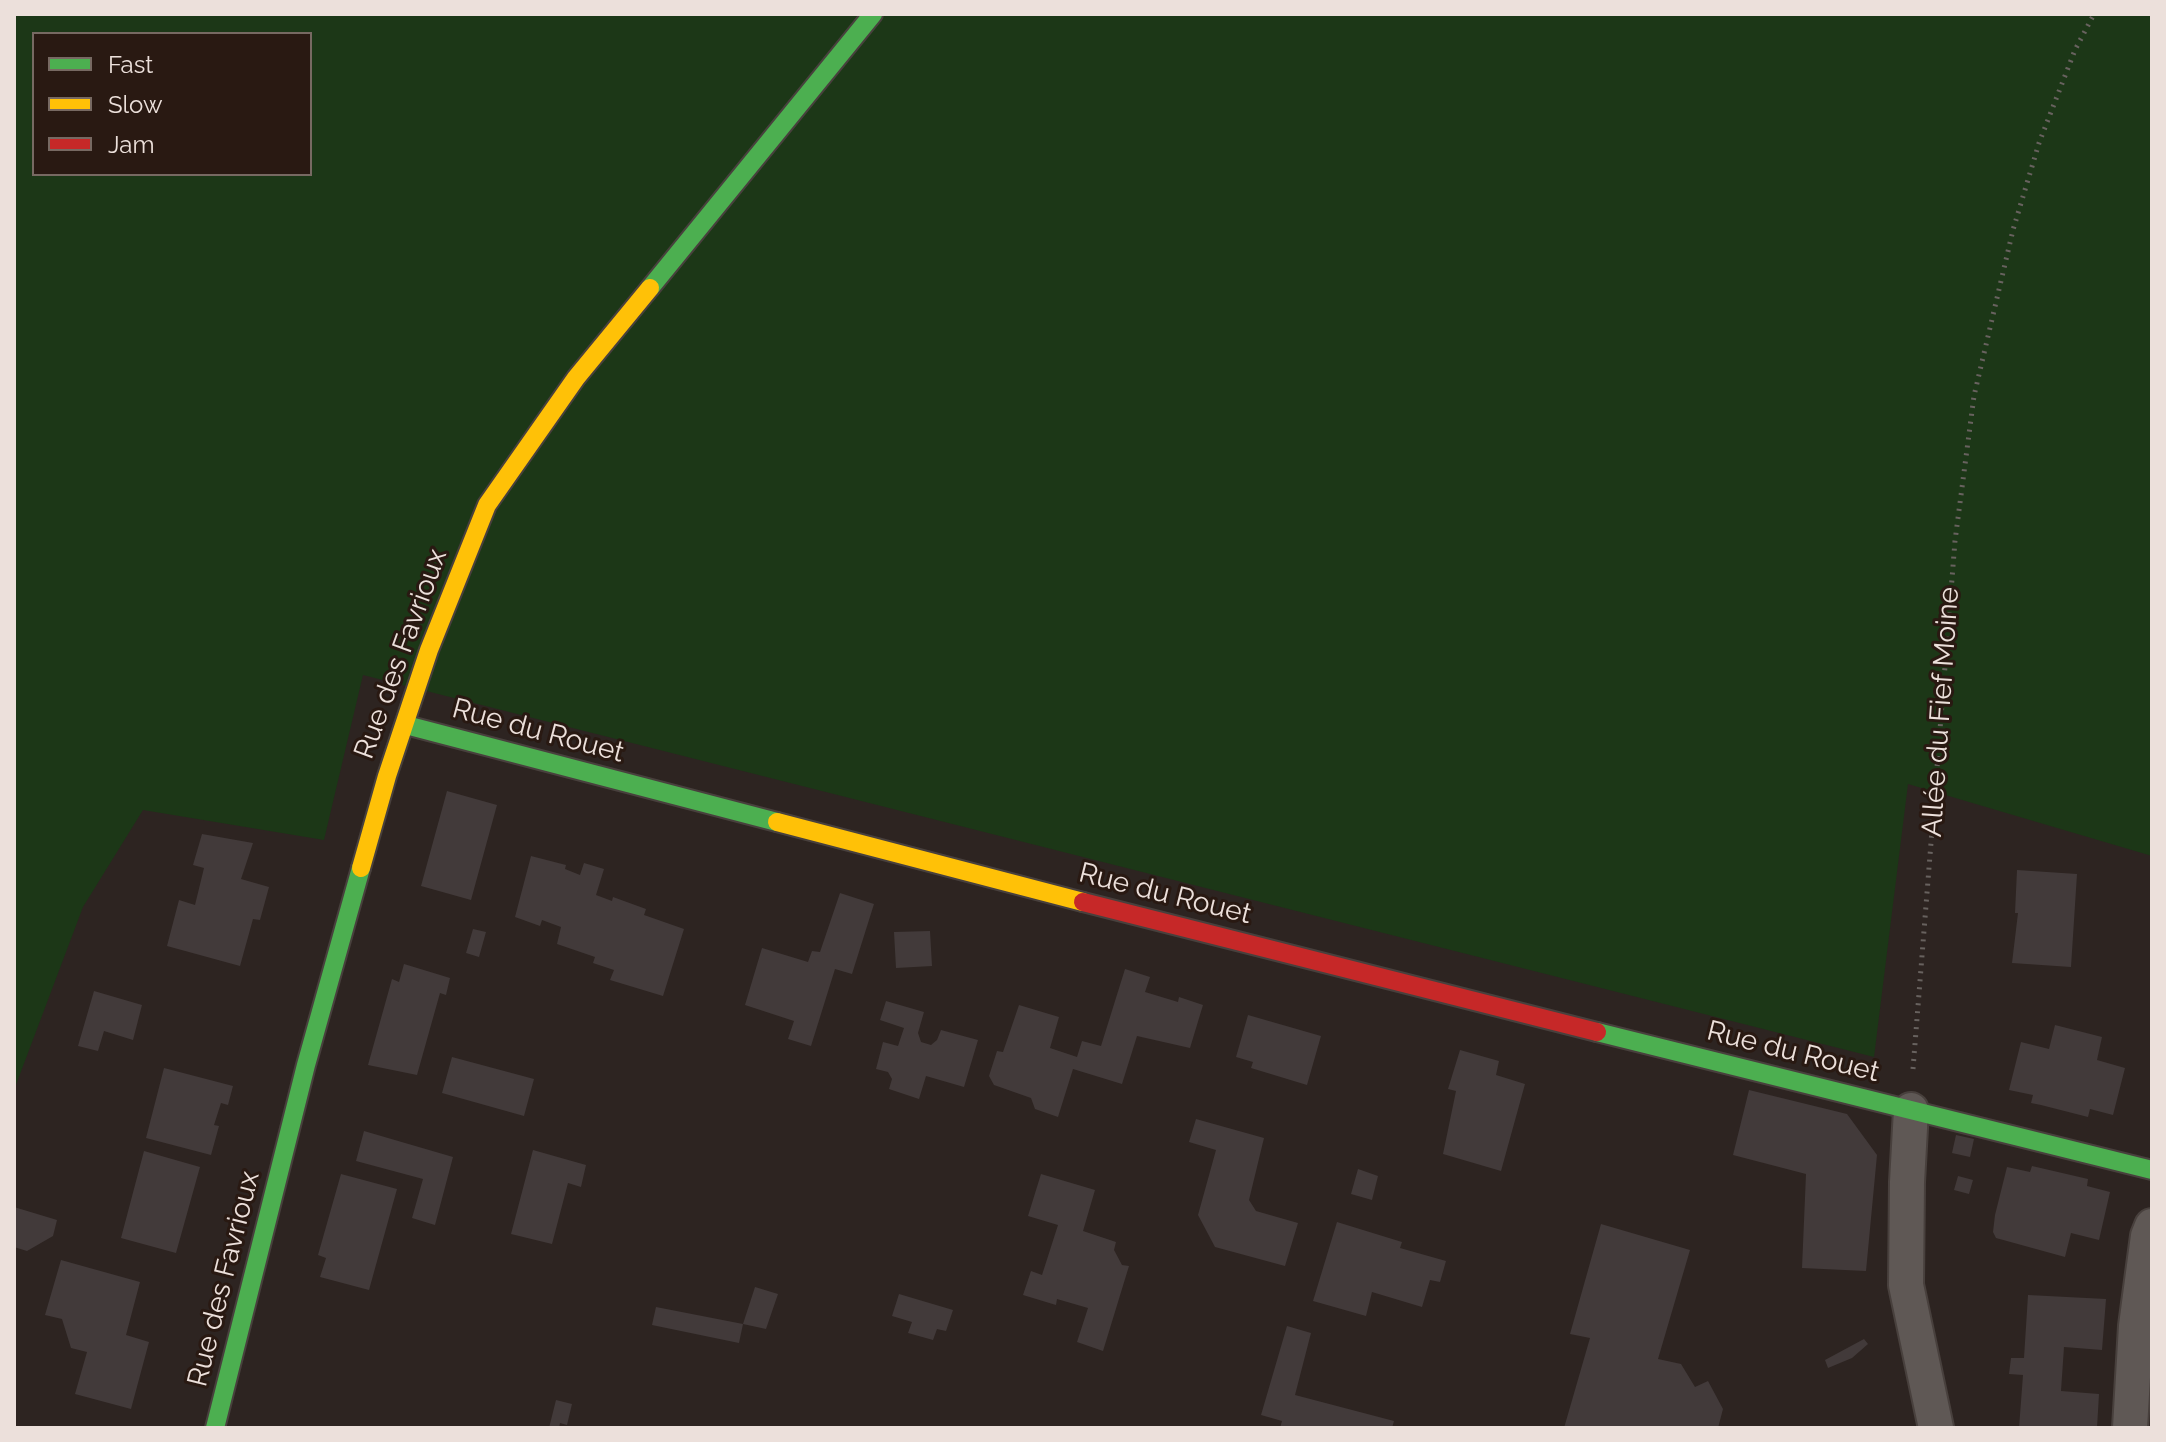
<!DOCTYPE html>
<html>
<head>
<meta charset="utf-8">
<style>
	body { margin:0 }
	#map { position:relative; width:2166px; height:1442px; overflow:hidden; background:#2d2421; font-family:Raleway,sans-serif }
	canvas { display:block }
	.frame { position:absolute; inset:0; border:16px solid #ece0db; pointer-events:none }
	.legend { position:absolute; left:32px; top:32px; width:280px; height:144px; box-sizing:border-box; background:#291912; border:2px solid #776962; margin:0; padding:10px 14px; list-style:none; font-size:24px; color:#ece0db }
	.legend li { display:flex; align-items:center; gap:16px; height:40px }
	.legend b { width:40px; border:2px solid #776962 }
</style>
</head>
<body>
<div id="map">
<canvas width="2166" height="1442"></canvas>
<div class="frame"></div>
<ul class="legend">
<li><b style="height:10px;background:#4caf50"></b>Fast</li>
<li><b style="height:10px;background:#ffc107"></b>Slow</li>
<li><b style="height:10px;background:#c62828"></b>Jam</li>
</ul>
</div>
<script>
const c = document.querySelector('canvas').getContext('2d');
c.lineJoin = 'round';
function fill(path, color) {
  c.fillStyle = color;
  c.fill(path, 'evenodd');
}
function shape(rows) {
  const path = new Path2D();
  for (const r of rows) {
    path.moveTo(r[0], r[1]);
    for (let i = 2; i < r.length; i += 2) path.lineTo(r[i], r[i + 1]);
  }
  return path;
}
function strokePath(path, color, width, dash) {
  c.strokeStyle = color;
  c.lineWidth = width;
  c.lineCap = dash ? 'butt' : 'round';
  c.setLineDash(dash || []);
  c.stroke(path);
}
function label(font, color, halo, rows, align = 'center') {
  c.font = font + ' Raleway,sans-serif';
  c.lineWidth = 6;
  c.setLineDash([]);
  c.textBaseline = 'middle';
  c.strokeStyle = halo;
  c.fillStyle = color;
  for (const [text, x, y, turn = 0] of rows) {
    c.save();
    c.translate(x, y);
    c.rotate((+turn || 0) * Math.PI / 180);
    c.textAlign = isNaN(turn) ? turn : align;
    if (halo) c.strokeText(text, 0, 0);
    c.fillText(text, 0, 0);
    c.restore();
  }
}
fill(shape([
	[14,14,2152,14,2152,856,1908,784,1874,1057,363,675,324,840,143,810,83,907,14,1090],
	[34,34,310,34,310,174,34,174]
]), '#1c3717');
fill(shape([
	[447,791,497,805,471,900,421,886],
	[202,834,253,843,241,879,269,887,260,920,253,919,240,966,167,946,179,900,195,905,204,868,193,865],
	[531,856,566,865,565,869,580,875,584,863,604,869,596,895,612,901,613,897,646,909,644,915,684,929,663,996,610,980,614,970,593,963,595,957,557,944,561,927,542,920,540,926,515,917],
	[2017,870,2077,874,2071,967,2012,963,2018,913,2015,913],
	[840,893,874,904,852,974,835,969,811,1046,788,1039,794,1021,745,1005,762,948,808,962,812,951,820,952],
	[473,929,486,932,479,957,466,953],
	[930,931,932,966,896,968,894,932],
	[404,964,450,978,446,995,440,993,417,1075,368,1065,392,979,399,982],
	[1125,969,1150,977,1145,992,1178,1002,1179,997,1203,1005,1190,1048,1137,1036,1122,1084,1073,1069,1058,1117,1035,1109,1031,1098,994,1085,989,1076,997,1051,1003,1052,1019,1005,1059,1017,1050,1048,1077,1057,1082,1041,1101,1046],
	[94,991,142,1005,133,1040,104,1031,98,1051,78,1046],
	[886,1001,924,1012,918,1033,921,1042,931,1045,937,1040,941,1030,978,1040,964,1087,926,1076,919,1099,889,1089,892,1079,888,1072,876,1069,883,1042,898,1046,904,1028,880,1020],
	[1248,1015,1321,1036,1307,1085,1251,1068,1253,1062,1236,1057],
	[2055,1025,2102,1037,2097,1060,2125,1068,2113,1115,2090,1109,2088,1117,2041,1105,2031,1103,2033,1095,2009,1090,2021,1042,2049,1049],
	[1460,1050,1499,1061,1496,1075,1525,1084,1501,1171,1443,1154,1456,1091,1448,1089],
	[452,1057,534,1079,524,1116,442,1093],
	[164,1068,233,1086,228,1105,221,1103,214,1125,219,1126,211,1155,146,1138],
	[1749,1090,1847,1114,1877,1155,1866,1271,1802,1268,1806,1174,1733,1155],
	[1196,1119,1264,1138,1249,1200,1256,1211,1298,1223,1285,1266,1215,1247,1198,1215,1216,1150,1189,1142],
	[364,1131,453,1157,435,1225,412,1218,423,1179,356,1161],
	[1956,1135,1974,1139,1970,1157,1952,1153],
	[533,1150,586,1165,581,1187,568,1183,552,1244,511,1234],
	[144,1151,200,1167,176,1253,121,1238],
	[2032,1166,2088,1179,2087,1186,2110,1192,2099,1240,2071,1233,2065,1257,1996,1238,1993,1232,1995,1215,2007,1167,2030,1172],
	[1358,1169,1378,1176,1372,1200,1351,1194],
	[341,1174,397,1189,369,1290,320,1277,326,1258,318,1255],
	[1041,1174,1095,1190,1083,1231,1116,1242,1114,1250,1122,1265,1129,1266,1103,1351,1077,1342,1088,1308,1057,1299,1056,1305,1023,1295,1031,1271,1042,1275,1058,1225,1028,1216],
	[1958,1176,1973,1180,1969,1194,1954,1190],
	[14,1207,57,1220,53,1236,27,1251,14,1247],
	[1337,1222,1402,1242,1400,1248,1446,1261,1440,1282,1430,1280,1422,1307,1372,1292,1366,1316,1313,1301],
	[1601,1224,1690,1250,1658,1359,1681,1364,1695,1387,1708,1381,1723,1409,1718,1428,1564,1428,1590,1338,1570,1334],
	[61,1260,140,1282,126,1335,149,1342,131,1409,75,1394,87,1352,71,1348,62,1319,45,1315],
	[755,1287,778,1294,766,1329,743,1324],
	[899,1294,953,1310,946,1331,937,1329,933,1340,908,1333,912,1322,892,1316],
	[2028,1295,2106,1299,2102,1350,2064,1347,2061,1391,2099,1394,2097,1428,2019,1428,2023,1375,2009,1374,2011,1358,2024,1358],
	[656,1307,743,1324,739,1343,652,1325],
	[1287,1326,1311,1333,1295,1395,1394,1421,1392,1428,1280,1428,1282,1421,1261,1415],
	[1864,1339,1868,1344,1852,1358,1828,1368,1825,1360],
	[556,1400,572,1404,567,1425,560,1423,559,1428,549,1428]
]), '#423a3a');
const street = shape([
	[1911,1110,1907,1182,1906,1285,1936,1428],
	[2130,1428,2136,1326,2148,1236,2152,1226]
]);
const fast = shape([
	[650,288,873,14],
	[406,725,777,822],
	[1597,1032,2152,1170],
	[215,1428,306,1065,361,868]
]);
const slow = shape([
	[777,822,1083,902],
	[361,868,387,776,429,650,487,505,576,378,650,288]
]);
const jam = shape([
	[1083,902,1597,1032]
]);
strokePath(street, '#48403d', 38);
strokePath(fast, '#48403d', 22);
strokePath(slow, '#48403d', 22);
strokePath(jam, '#48403d', 22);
strokePath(shape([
	[1913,1069,1955,541,1974,396,2013,230,2039,143,2075,50,2094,14]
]), '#68625f', 5, [2, 6]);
strokePath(street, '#5f5855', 34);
strokePath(fast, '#4caf50', 18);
strokePath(slow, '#ffc107', 18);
strokePath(jam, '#c62828', 18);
label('28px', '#ece0db', '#291912', [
	["Rue des Favrioux",401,654,-70],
	["Allée du Fief Moine",1941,712,-86],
	["Rue du Rouet",538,731,15],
	["Rue du Rouet",1165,894,14],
	["Rue du Rouet",1793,1052,14],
	["Rue des Favrioux",224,1279,-76]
]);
</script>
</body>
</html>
